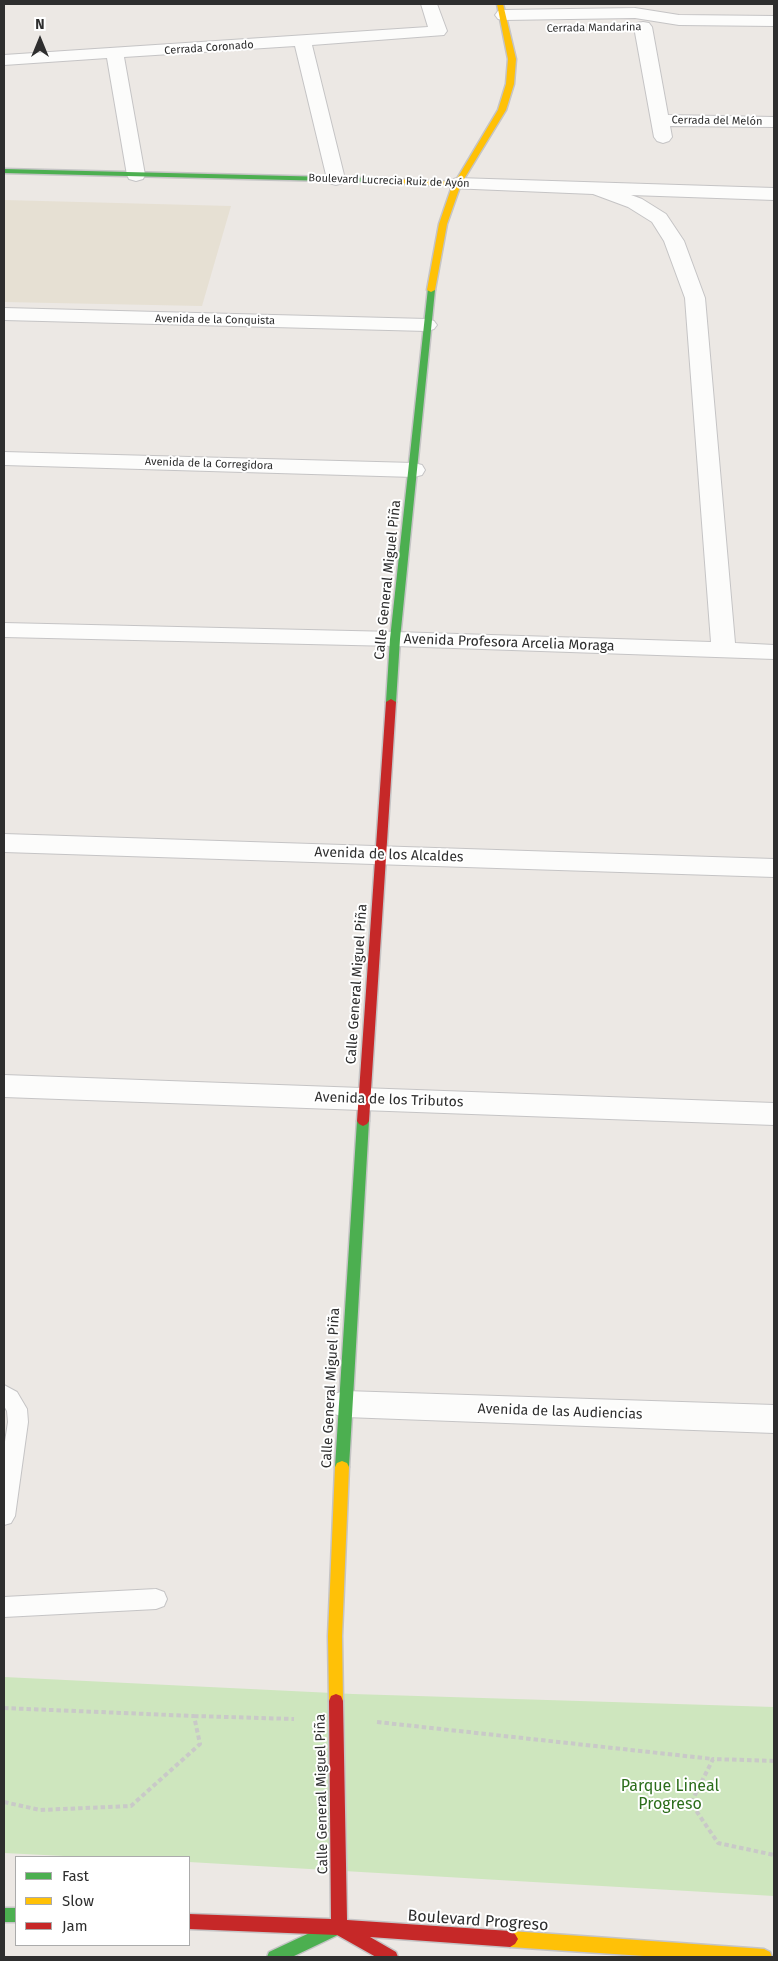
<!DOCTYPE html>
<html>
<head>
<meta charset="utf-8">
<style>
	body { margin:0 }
	#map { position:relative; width:778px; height:1961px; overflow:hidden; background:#ece8e4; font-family:"Fira Sans",sans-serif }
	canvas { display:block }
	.frame { position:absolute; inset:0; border:5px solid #2e2e2e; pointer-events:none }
	.legend { position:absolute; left:15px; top:1856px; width:175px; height:90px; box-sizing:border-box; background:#fff; border:1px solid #ababab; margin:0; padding:6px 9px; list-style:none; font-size:15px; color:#2e2e2e }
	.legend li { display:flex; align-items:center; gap:10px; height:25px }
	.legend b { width:25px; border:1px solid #ababab }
	.north { position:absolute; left:15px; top:15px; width:50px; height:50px; -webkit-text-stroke:4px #fff; paint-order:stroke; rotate:0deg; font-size:14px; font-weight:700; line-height:20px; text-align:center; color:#2e2e2e }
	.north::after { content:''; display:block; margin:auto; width:18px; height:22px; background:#2e2e2e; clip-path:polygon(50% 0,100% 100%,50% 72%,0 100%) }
</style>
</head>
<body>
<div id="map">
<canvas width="778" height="1961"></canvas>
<div class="frame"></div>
<ul class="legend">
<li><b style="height:6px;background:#4caf50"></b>Fast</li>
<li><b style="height:6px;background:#ffc107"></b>Slow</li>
<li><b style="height:6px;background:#c62828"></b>Jam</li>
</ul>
<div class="north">N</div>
</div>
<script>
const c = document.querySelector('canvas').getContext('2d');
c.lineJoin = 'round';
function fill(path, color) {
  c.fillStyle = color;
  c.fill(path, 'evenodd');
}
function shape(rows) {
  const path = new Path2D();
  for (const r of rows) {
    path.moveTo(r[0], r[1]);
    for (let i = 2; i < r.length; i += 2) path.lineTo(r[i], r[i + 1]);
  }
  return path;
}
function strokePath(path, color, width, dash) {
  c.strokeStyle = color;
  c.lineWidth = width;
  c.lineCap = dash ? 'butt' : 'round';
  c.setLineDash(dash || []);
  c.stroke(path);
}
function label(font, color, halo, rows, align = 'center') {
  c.font = font + ' "Fira Sans",sans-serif';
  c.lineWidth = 4;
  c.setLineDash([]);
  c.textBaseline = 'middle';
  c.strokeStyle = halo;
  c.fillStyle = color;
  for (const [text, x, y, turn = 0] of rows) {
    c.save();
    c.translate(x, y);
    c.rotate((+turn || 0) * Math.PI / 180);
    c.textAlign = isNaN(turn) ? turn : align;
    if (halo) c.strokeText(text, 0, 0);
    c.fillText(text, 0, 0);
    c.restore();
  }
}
fill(shape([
	[4,200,231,206,202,306,4,302]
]), '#e6e0d3');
fill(shape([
	[4,1677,353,1694,774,1707,774,1896,189,1862,189,1857,84,1857,4,1853]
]), '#cee6be');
const lane = shape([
	[4,1385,17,1392,27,1409,28,1422,15,1516,11,1523,4,1525,4,1448,8,1422,7,1411,4,1406,4,1385],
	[156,1589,164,1592,167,1599,164,1606,156,1609,4,1617,4,1597,156,1589]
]);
const street = shape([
	[421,4,437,4,447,31,444,35,312,45,345,179,343,183,336,185,329,183,327,179,295,46,124,57,145,175,143,179,136,181,129,179,127,175,107,58,4,65,4,55,428,27,421,4],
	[635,8,679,15,774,16,774,26,679,25,635,18,504,20,498,19,495,15,498,11,504,10,635,8],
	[643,22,649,23,652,27,668,115,774,117,774,127,670,126,672,137,669,141,663,143,657,141,654,137,634,27,637,23,643,22],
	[457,178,774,188,774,200,631,195,642,199,666,214,684,241,705,298,735,643,774,645,774,659,395,646,4,637,4,623,395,632,711,642,685,298,664,241,652,222,628,207,593,194,450,188,448,184,450,180,457,178],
	[4,308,427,319,434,321,437,325,434,329,427,331,4,320,4,308],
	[4,452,414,463,422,465,425,470,422,475,414,477,4,465,4,452],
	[4,834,774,859,774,877,4,852,4,834],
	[4,1075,774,1103,774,1125,4,1097,4,1075],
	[345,1391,774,1405,774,1433,345,1417,334,1414,329,1404,334,1394,345,1391]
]);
const fast = shape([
	[4,169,371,178,375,180,371,182,4,173,4,169],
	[428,288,435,290,400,639,396,702,391,705,386,702,390,639,428,288],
	[363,1116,367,1118,369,1121,349,1467,347,1471,342,1473,337,1471,335,1467,357,1121,359,1118,363,1116],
	[4,1908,16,1908,16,1922,4,1922,4,1908],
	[335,1921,340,1924,343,1929,340,1934,292,1957,267,1957,269,1952,335,1921]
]);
const slow = shape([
	[497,4,503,4,516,59,514,84,506,110,461,184,447,224,435,290,431,292,427,290,439,224,452,186,371,182,367,180,371,178,455,182,498,110,506,84,508,59,497,4],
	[342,1461,347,1463,349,1467,342,1636,343,1701,341,1706,336,1708,331,1706,329,1701,328,1636,335,1467,337,1463,342,1461],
	[510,1931,764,1949,770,1952,772,1957,659,1957,510,1947,505,1944,502,1939,505,1934,510,1931]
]);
const jam = shape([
	[391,699,396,702,369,1121,367,1124,363,1126,359,1124,357,1121,386,702,391,699],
	[336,1694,341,1696,343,1701,347,1920,510,1931,515,1934,518,1939,515,1944,510,1947,370,1937,396,1952,398,1957,376,1957,337,1935,189,1929,189,1914,331,1919,329,1701,331,1696,336,1694]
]);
strokePath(lane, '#c5c4c5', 2);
strokePath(street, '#c5c4c5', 2);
strokePath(fast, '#c5c4c5', 3);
strokePath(slow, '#c5c4c5', 3);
strokePath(jam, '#c5c4c5', 3);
strokePath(shape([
	[4,1708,194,1716,200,1744,131,1806,40,1810,4,1802],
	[194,1716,294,1719],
	[377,1722,713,1759],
	[774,1761,713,1759,691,1803,718,1843,774,1855]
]), '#c9c9c8', 4, [4.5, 3]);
fill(lane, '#fcfcfb');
fill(street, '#fcfcfb');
fill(fast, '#4caf50');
fill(slow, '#ffc107');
fill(jam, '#c62828');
label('11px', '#2e2e2e', '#fff', [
	["Cerrada Mandarina",594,28,-1],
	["Cerrada Coronado",209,48,-4],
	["Cerrada del Melón",717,121,1],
	["Boulevard Lucrecia Ruiz de Ayón",389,181,2],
	["Avenida de la Conquista",215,320,1],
	["Avenida de la Corregidora",209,464,2]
]);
label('14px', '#2e2e2e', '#fff', [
	["Calle General Miguel Piña",388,580,-84],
	["Avenida Profesora Arcelia Moraga",509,643,2],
	["Avenida de los Alcaldes",389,855,2],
	["Calle General Miguel Piña",357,984,-86],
	["Avenida de los Tributos",389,1100,2],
	["Calle General Miguel Piña",331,1388,-87],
	["Avenida de las Audiencias",560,1412,2],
	["Calle General Miguel Piña",322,1794,-91]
]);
label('16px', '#2c6e1b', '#fff', [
	["Parque Lineal",670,1787],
	["Progreso",670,1805]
]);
label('16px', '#2e2e2e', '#fff', [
	["Boulevard Progreso",478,1921,4]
]);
</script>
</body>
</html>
